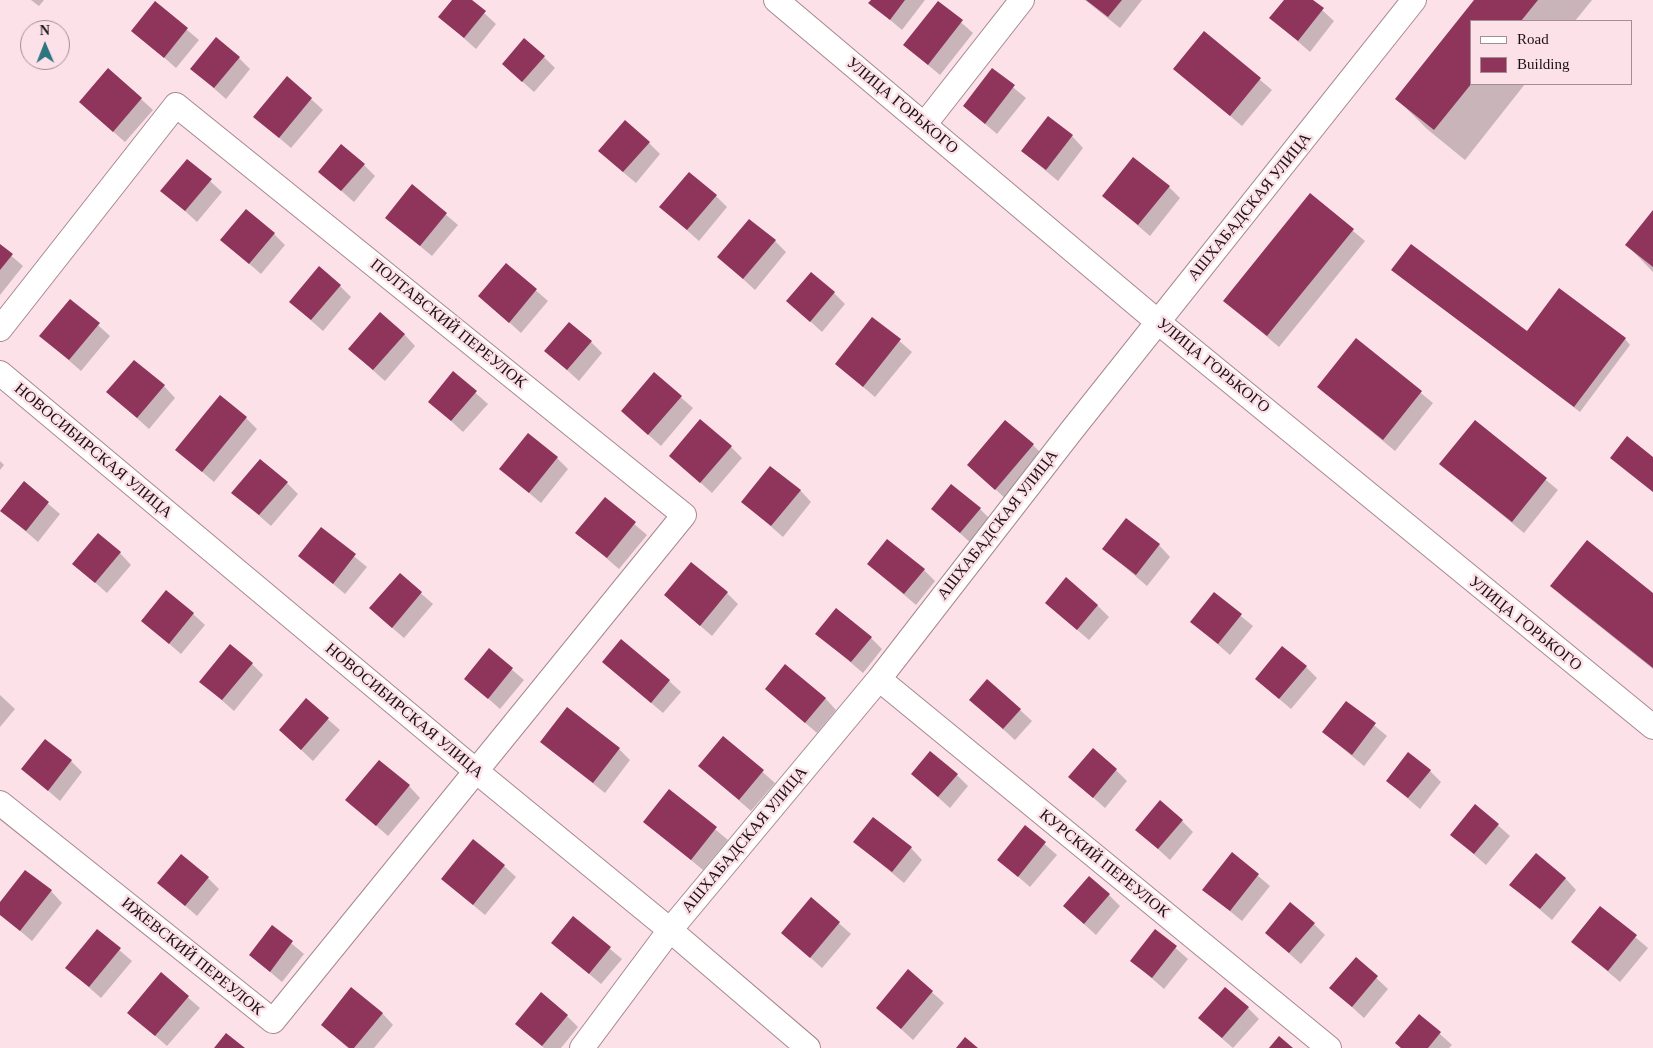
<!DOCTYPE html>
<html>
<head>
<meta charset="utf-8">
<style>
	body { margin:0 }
	#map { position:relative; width:1653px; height:1048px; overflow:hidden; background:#fce1e9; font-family:"Times New Roman",serif }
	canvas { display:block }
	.legend { position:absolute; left:1470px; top:20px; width:162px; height:65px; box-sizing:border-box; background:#fce1e9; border:1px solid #a28e94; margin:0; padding:6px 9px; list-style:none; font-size:15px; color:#1c1115 }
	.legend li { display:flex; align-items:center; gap:10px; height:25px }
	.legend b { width:25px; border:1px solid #a28e94 }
	.north { position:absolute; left:20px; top:20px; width:50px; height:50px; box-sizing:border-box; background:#fce1e9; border:1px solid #a28e94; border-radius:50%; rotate:359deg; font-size:14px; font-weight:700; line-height:20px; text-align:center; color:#1c1115 }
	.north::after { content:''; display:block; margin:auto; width:18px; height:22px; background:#2d767f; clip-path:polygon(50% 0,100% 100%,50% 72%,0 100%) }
</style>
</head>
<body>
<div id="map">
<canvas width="1653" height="1048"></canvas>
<ul class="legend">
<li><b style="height:6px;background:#fff"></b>Road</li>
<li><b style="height:14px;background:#8f355b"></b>Building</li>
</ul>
<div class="north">N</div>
</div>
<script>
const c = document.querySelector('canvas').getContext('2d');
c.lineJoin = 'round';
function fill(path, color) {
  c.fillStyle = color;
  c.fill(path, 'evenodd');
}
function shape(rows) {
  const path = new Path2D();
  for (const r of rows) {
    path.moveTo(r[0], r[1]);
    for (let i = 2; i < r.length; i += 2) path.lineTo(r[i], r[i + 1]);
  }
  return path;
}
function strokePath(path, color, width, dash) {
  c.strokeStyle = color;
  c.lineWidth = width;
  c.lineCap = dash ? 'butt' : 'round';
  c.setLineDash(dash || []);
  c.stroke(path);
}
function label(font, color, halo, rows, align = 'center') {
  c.font = font + ' "Times New Roman",serif';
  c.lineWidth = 5;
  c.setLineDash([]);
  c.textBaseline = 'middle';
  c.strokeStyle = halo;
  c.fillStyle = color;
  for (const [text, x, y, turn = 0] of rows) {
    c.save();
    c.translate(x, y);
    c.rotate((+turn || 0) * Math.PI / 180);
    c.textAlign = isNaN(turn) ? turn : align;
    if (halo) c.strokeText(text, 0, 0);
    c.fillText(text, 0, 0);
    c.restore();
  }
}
fill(shape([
	[31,0,44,0,39,6],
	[454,0,470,0,496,24,476,49,440,17],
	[872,0,925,0,902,30,870,3],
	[1085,0,1142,0,1120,28],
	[1285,0,1311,0,1334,21,1310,52,1271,18],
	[1475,0,1592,0,1575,21,1472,21,1472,84,1525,84,1465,160,1427,129,1397,99],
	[938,2,973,33,940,75,904,45],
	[155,3,199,40,176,68,133,30],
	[1204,33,1272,90,1242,126,1175,69],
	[544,57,555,68,534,92,503,64],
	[239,58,250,69,226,99,192,69],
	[992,70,1026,98,997,134,964,106],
	[141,99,153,110,125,142,92,113],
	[311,99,323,110,291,148,255,117],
	[1072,136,1083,148,1058,181,1022,151],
	[649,143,660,154,636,183,611,162],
	[187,160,222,192,197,222,162,190],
	[364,165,375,176,354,202,320,172],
	[412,186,458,225,432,256,386,218],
	[1169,187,1180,198,1150,236,1103,196],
	[1310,195,1365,241,1279,347,1225,301],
	[716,196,727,207,699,241,661,207],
	[1653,212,1653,272,1627,245],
	[274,234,285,245,261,274,222,240],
	[775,241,786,252,755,290,719,257],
	[0,246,23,266,0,295],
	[507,265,548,301,521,333,480,296],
	[1393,270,1527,333,1625,339,1630,345,1580,412],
	[340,286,351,297,323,331,290,302],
	[834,293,845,304,822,332,788,301],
	[70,300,110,336,81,371,41,336],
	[873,318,912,352,875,397,836,364],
	[404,334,415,346,385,381,349,349],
	[1356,340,1433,403,1395,451,1318,387],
	[591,342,602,353,579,381,546,351],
	[453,373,488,404,463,432,429,401],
	[654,374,693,408,661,446,622,411],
	[164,386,175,398,149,429,108,392],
	[246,418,257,429,214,482,177,450],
	[1475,421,1558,490,1524,533,1441,464],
	[1033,445,1044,456,1007,500,969,465],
	[731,447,742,458,712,493,671,456],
	[557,458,568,469,541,503,501,469],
	[0,461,4,465,0,470],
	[24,483,60,514,38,542,2,511],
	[287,483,298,494,271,526,233,493],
	[800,490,811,502,783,537,743,502],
	[605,499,647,535,619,569,577,533],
	[933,509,980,509,991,520,972,544],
	[321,529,367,567,345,594,300,556],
	[1159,545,1170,557,1147,586,1104,549],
	[120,553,131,565,107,593,74,564],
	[868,564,924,570,935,581,916,605],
	[400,575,433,604,404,638,382,619],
	[1552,585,1653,595,1653,669,1563,597],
	[727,593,738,604,712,636,665,595],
	[1214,594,1253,626,1230,655,1192,622],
	[1046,603,1097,605,1109,617,1089,640],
	[193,614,205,625,181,654,143,621],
	[817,634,871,638,882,649,863,673],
	[489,650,524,680,500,709,466,679],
	[603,662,669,681,681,692,663,713],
	[252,664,263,675,234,711,201,682],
	[1306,667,1317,678,1291,709,1256,679],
	[766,689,825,698,836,710,817,733],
	[0,695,15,709,0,727],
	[306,700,340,730,313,761,280,730],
	[971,700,1020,710,1032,721,1015,740],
	[1346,702,1387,736,1364,766,1323,732],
	[723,737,775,783,751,811,699,766],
	[541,742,619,749,630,760,605,793],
	[71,761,82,772,60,801,23,769],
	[1116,770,1127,781,1105,808,1070,777],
	[1430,771,1441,782,1420,809,1387,781],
	[912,774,957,775,968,786,950,808],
	[409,786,420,798,388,836,347,800],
	[669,791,728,840,703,870,645,822],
	[1476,806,1510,836,1486,865,1452,835],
	[1182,821,1193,832,1170,860,1137,830],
	[1025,827,1057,855,1030,887,999,860],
	[855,842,911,848,922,860,904,883],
	[1232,854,1270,886,1242,921,1204,890],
	[504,866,516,877,485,915,442,879],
	[208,878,219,889,197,916,159,883],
	[1565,878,1576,890,1552,920,1511,885],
	[51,891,62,903,32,941,0,914,0,904],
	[1109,895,1120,906,1096,935,1064,906],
	[812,899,851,934,822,968,783,933],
	[1601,908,1648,948,1620,982,1573,942],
	[573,918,622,959,601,984,553,943],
	[1314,924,1325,935,1301,964,1266,933],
	[272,927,304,954,282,982,250,955],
	[97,931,132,961,101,998,67,968],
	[1156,931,1188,959,1164,989,1132,961],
	[1356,959,1388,989,1364,1018,1331,988],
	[908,971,944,1003,913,1040,878,1008],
	[161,974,200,1008,167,1046,129,1013],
	[1248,1008,1259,1019,1233,1048,1211,1029],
	[382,1013,393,1025,374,1048,348,1048,322,1025],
	[567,1016,578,1027,561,1048,544,1048,517,1024],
	[1420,1016,1452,1045,1449,1048,1402,1048]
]), '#0003');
fill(shape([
	[452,0,472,0,486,11,464,38,438,17],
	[871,0,905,0,890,20,868,3],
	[1086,0,1122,0,1108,17],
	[1284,0,1313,0,1324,8,1298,41,1269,18],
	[1474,0,1538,0,1521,21,1472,21,1472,83,1434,130,1395,99],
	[155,1,188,28,164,58,131,31],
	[938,1,963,20,928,65,903,45],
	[1204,31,1261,78,1230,116,1173,69],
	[216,37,240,57,214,88,190,69],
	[524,38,545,56,522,82,502,64],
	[108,68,142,98,113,132,79,102],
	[992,68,1015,85,985,124,963,106],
	[287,76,312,98,279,138,253,117],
	[1048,116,1073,135,1046,170,1021,151],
	[625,120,650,142,623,172,598,151],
	[341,144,365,164,341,191,318,172],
	[1133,157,1170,186,1138,225,1102,196],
	[187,159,212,179,185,211,160,191],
	[689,172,717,195,687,230,659,207],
	[412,184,447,213,420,246,385,218],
	[1310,193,1354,229,1267,336,1223,301],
	[246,209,275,233,249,264,220,240],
	[1653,210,1653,267,1625,245],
	[749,219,776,240,743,279,717,257],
	[0,244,13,254,0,270],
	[1411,244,1527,331,1559,288,1626,338,1574,407,1391,270],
	[506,263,537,289,509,323,478,296],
	[319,266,341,285,311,320,289,302],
	[811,272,835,292,810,322,786,301],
	[70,299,100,323,69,360,39,336],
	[380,312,405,334,373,370,348,349],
	[872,317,901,339,863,387,835,364],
	[569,322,592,341,567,370,544,351],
	[1356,338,1422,391,1383,440,1317,387],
	[134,360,165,385,137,418,106,392],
	[453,371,477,391,451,421,428,402],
	[654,372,682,396,648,435,621,411],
	[220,395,247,417,202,472,175,450],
	[700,419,732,446,700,483,669,456],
	[1005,420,1034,444,995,490,967,465],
	[1475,420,1547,478,1512,522,1439,464],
	[528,433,558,457,529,493,499,469],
	[1627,436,1653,457,1653,492,1610,458],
	[260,459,288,482,259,515,231,493],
	[770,466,801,490,771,526,741,502],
	[24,481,49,502,26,531,0,511],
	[951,484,981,508,960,533,931,509],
	[605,497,636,522,607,558,575,533],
	[1126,518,1160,544,1136,575,1102,549],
	[321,527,356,554,333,584,298,556],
	[98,533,121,552,95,583,72,564],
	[887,539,925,569,904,594,867,564],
	[1587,540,1653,593,1653,668,1550,586],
	[691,562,728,592,700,626,664,595],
	[400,573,422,592,392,628,369,608],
	[1066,577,1098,605,1077,630,1045,603],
	[166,590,194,613,169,644,141,621],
	[1214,592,1242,614,1218,644,1190,622],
	[836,608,872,637,851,662,815,634],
	[621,639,670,680,651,703,602,662],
	[230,644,253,663,222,700,199,682],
	[1282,646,1307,666,1279,699,1255,679],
	[489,648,513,668,488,699,464,679],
	[785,664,826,698,805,723,765,689],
	[987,679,1021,709,1003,729,969,700],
	[306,698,329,718,301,750,279,730],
	[1346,701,1376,723,1352,755,1322,732],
	[567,707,620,748,593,783,540,742],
	[723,736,764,770,739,800,698,766],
	[45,739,72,760,48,791,21,769],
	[1093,748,1117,769,1093,798,1068,777],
	[930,751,958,774,938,797,911,774],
	[1408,752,1431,770,1408,798,1386,781],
	[379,760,410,785,376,826,345,800],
	[669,789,717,827,691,860,643,822],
	[1160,800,1183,820,1158,849,1135,830],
	[1475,804,1499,824,1474,854,1450,835],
	[873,817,912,847,892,872,853,842],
	[1025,825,1046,842,1018,877,997,860],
	[473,839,505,865,473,905,441,879],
	[1232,852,1259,874,1230,911,1202,890],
	[1536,853,1566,878,1540,909,1509,885],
	[181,854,209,877,185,906,157,883],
	[25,870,52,890,20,931,0,915,0,902],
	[1089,876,1110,894,1084,924,1063,906],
	[811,897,840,922,810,958,781,933],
	[1290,902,1315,923,1289,953,1265,933],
	[1600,906,1637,935,1608,971,1571,942],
	[573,916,611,947,589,974,551,943],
	[272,925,293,941,270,972,249,955],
	[97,929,121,948,89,987,65,968],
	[1155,929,1177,946,1152,978,1130,961],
	[1356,957,1378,976,1352,1007,1329,988],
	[908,969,933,991,901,1029,876,1008],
	[161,972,189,996,155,1036,127,1013],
	[351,987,383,1013,354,1048,349,1048,321,1025],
	[1225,987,1249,1007,1222,1038,1198,1018],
	[541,992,568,1015,542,1046,515,1024],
	[1419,1014,1441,1032,1428,1048,1401,1048,1395,1043],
	[226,1033,245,1048,214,1048],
	[1279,1036,1293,1048,1269,1048],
	[965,1037,978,1048,956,1048]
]), '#8f355b');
const minor = shape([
	[776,0,1158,322,1653,727],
	[924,125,1022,0],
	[0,329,176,105,684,515,273,1021,0,803],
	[0,373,476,771,670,930,808,1048],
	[879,679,1329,1048],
	[582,1048,670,930,879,679,1072,430,1414,0]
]);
strokePath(minor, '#a78892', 26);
strokePath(minor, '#fff', 24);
label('16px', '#1c1115', '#fce1e9', [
	["УЛИЦА ГОРЬКОГО",902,106,40],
	["АШХАБАДСКАЯ УЛИЦА",1250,207,-51],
	["ПОЛТАВСКИЙ ПЕРЕУЛОК",448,324,39],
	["УЛИЦА ГОРЬКОГО",1213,366,39],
	["НОВОСИБИРСКАЯ УЛИЦА",93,451,40],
	["АШХАБАДСКАЯ УЛИЦА",998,525,-52],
	["УЛИЦА ГОРЬКОГО",1525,624,39],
	["НОВОСИБИРСКАЯ УЛИЦА",404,711,40],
	["АШХАБАДСКАЯ УЛИЦА",745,840,-50],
	["КУРСКИЙ ПЕРЕУЛОК",1104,864,39],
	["ИЖЕВСКИЙ ПЕРЕУЛОК",192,957,39]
]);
</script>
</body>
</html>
